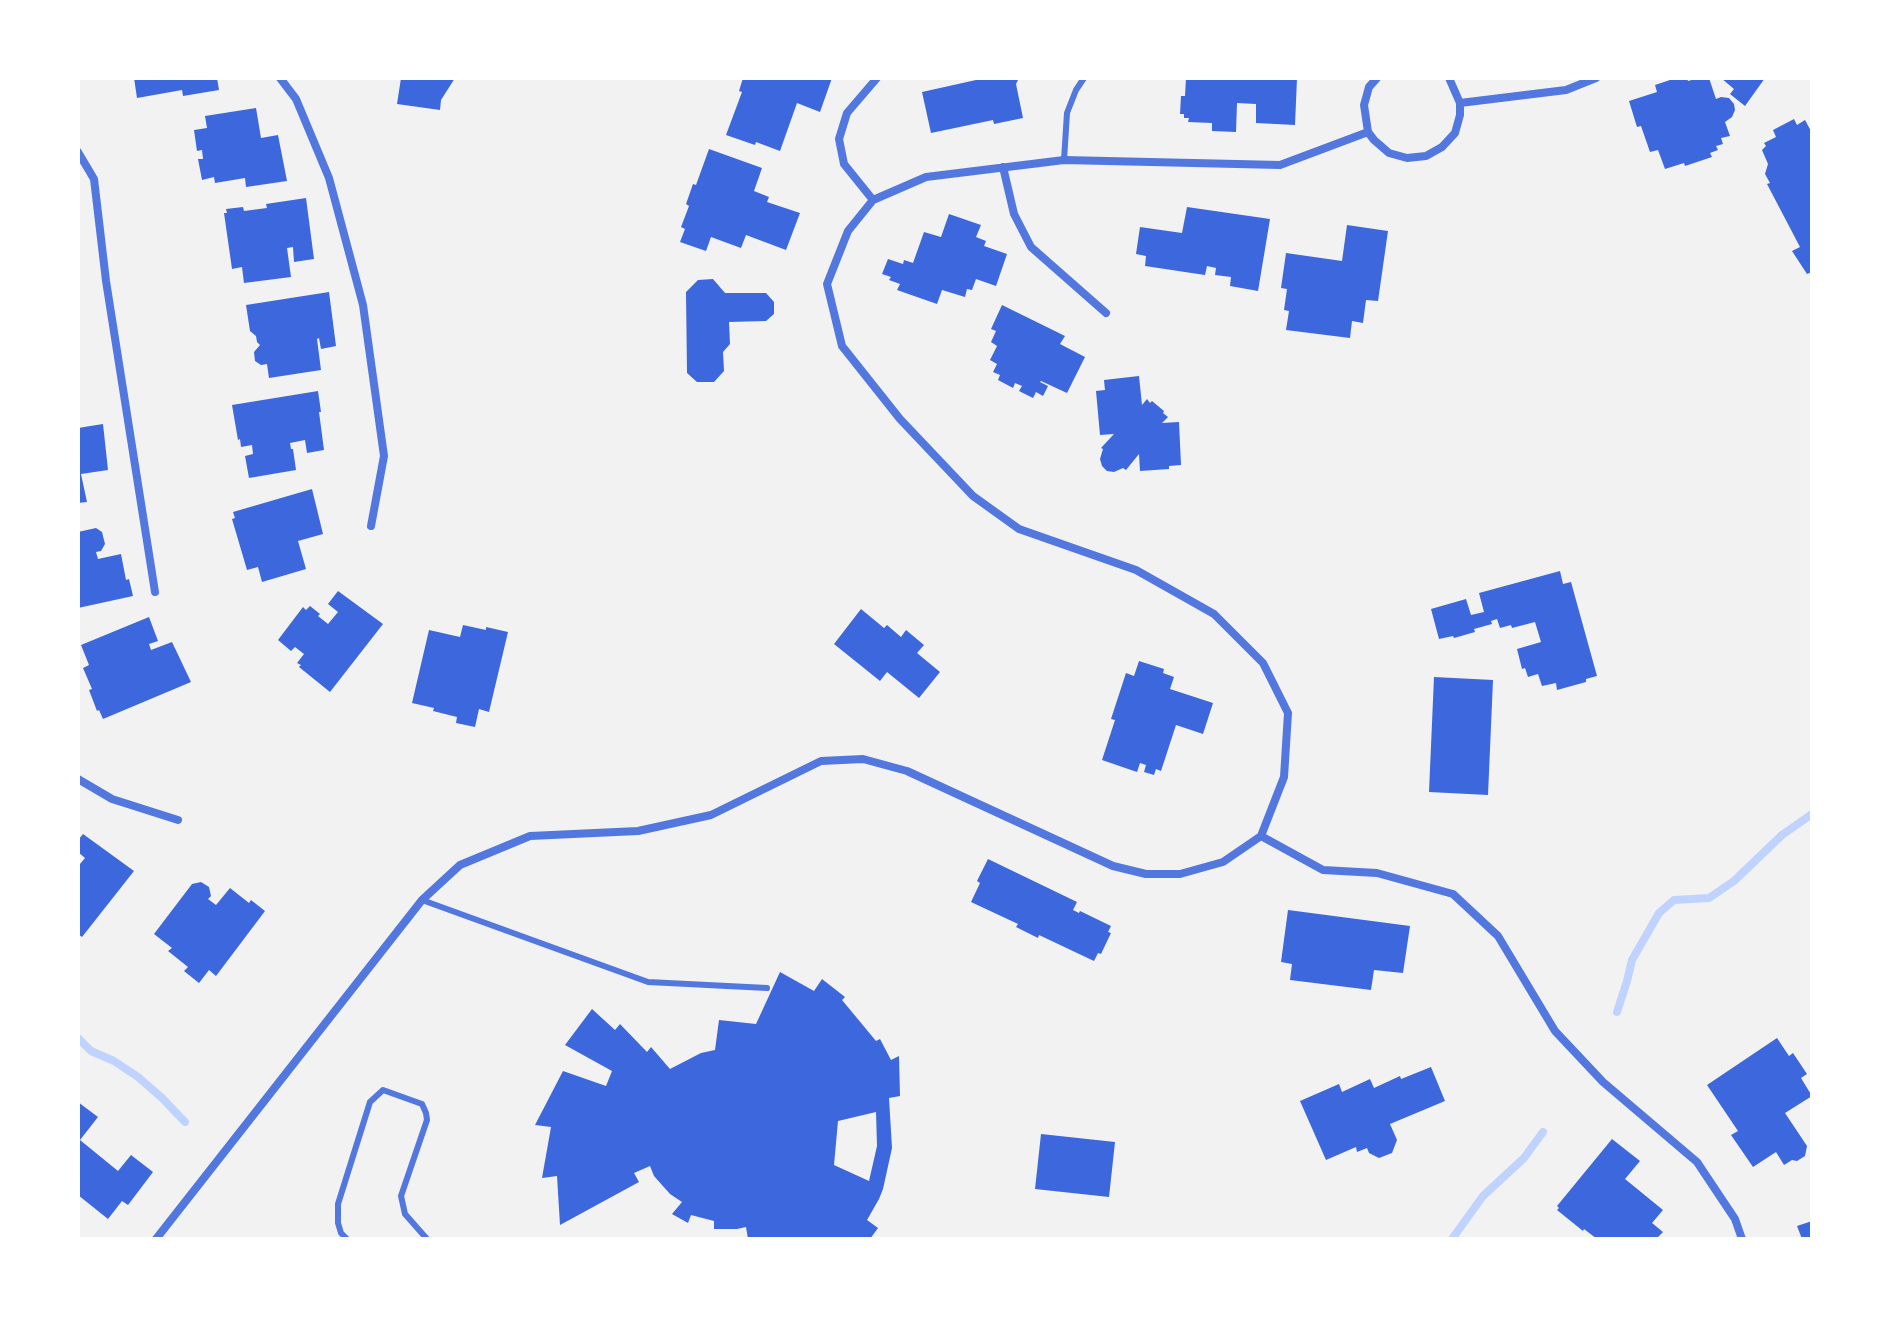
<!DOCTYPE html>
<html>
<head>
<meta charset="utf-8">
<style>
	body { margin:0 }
	#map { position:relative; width:1890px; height:1317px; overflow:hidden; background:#f2f2f2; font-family:"Asap Condensed",sans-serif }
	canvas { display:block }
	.frame { position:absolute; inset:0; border:80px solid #fff; pointer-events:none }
</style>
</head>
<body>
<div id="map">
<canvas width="1890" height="1317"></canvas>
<div class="frame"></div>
</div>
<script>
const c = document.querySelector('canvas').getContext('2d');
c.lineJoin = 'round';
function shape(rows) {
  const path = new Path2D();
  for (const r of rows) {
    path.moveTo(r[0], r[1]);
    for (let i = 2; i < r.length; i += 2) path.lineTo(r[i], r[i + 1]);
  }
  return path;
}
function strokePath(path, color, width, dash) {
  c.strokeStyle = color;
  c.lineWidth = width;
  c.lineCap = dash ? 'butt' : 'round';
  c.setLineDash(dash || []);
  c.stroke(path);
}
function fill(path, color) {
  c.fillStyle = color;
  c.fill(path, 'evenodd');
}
strokePath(shape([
	[1617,1012,1627,981,1632,960,1659,913,1674,900,1709,898,1734,881,1782,835,1812,814],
	[78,1038,91,1051,114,1061,138,1077,162,1098,185,1122],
	[1452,1239,1483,1196,1524,1158,1543,1132]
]), '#bfd3fe', 8);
fill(shape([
	[134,78,217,78,219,90,183,96,182,90,137,98],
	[401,78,455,78,441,100,440,110,397,104],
	[743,78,832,78,820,112,797,103,780,151,756,142,755,145,726,135,742,92,739,91],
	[985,78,1019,78,1016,84,1023,118,994,124,993,120,931,133,922,92],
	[1186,78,1297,78,1295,125,1256,123,1256,104,1237,103,1236,132,1212,131,1212,123,1188,122,1189,118,1184,118,1184,114,1180,114,1181,96,1185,96],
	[1676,78,1687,78,1688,81,1699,78,1709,78,1716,99,1721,97,1729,98,1734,104,1735,110,1732,117,1725,122,1730,136,1721,138,1723,144,1716,146,1718,150,1710,153,1712,157,1685,166,1684,163,1665,169,1658,150,1650,152,1641,126,1637,127,1629,101,1657,92,1655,85],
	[1721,78,1765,78,1745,106,1730,94,1734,89],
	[256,108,261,138,278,135,287,181,246,187,245,178,215,183,214,177,202,180,198,159,203,159,202,150,197,151,194,130,207,128,205,116],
	[1794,119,1797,125,1805,120,1812,133,1812,272,1807,274,1792,251,1800,247,1767,184,1770,183,1765,174,1768,164,1762,150,1766,146,1764,143,1776,137,1773,130],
	[709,149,762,168,754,191,769,197,767,202,800,213,786,250,746,235,741,248,711,237,706,251,680,242,685,229,681,227,689,206,686,204,693,184,696,185],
	[306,198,314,259,294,262,293,247,287,248,291,277,244,283,242,267,232,269,224,213,227,213,226,209,243,207,244,211,267,208,266,204],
	[1187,207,1270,219,1258,291,1230,286,1231,277,1215,275,1216,268,1207,266,1205,275,1145,266,1146,256,1136,254,1140,227,1182,233],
	[949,214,981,225,976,237,986,241,984,246,1007,254,996,286,976,279,972,290,967,289,965,297,942,290,937,304,897,290,900,284,889,280,891,277,882,274,888,259,903,264,904,260,913,263,924,232,941,237],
	[1347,225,1388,231,1378,301,1366,300,1363,323,1352,321,1350,338,1286,330,1289,311,1284,310,1287,289,1281,288,1286,253,1342,261],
	[713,279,725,293,766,293,774,302,774,314,766,321,729,322,730,344,723,352,724,371,714,382,697,382,687,373,686,292,698,280],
	[329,292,336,346,321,349,319,338,317,339,321,370,269,378,267,364,261,365,255,361,254,352,260,345,257,342,256,336,250,331,246,305],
	[1002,305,1065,336,1060,344,1085,357,1067,393,1041,381,1040,382,1048,386,1043,396,1036,392,1033,398,1019,391,1022,386,1015,383,1013,388,998,380,1000,375,993,372,997,364,990,360,997,346,991,342,996,331,991,329],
	[1139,376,1142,405,1147,399,1150,403,1152,401,1164,411,1163,413,1168,417,1162,423,1179,422,1181,465,1169,466,1169,469,1140,471,1139,454,1126,470,1123,468,1114,472,1107,471,1102,466,1100,459,1103,449,1101,448,1114,434,1100,435,1096,391,1105,390,1104,380],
	[318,391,321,412,319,412,324,450,307,453,305,440,290,443,291,449,293,449,296,470,249,478,245,456,253,454,252,445,241,447,240,439,238,440,232,405],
	[103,424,108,470,81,474,87,502,78,503,78,428],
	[312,489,323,534,298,541,306,569,262,582,258,567,247,570,232,519,235,518,233,512],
	[96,528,102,532,105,544,101,551,96,552,98,559,121,554,126,580,129,579,133,596,78,608,78,532],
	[1560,571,1563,584,1571,582,1597,676,1586,679,1586,682,1557,690,1556,683,1542,686,1538,674,1528,677,1525,668,1522,669,1517,649,1541,642,1535,622,1512,628,1511,625,1500,628,1497,619,1491,621,1492,624,1474,629,1475,632,1454,638,1453,636,1439,639,1431,609,1466,599,1471,615,1484,612,1479,593],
	[338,591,383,624,330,692,299,667,301,665,297,663,304,654,295,647,291,651,278,640,303,607,306,610,310,606,320,614,318,616,328,624,338,612,328,604],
	[861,609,884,628,887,625,901,637,906,630,924,645,917,653,940,672,919,698,887,672,880,681,834,644],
	[149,617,158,641,149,644,151,650,172,642,191,682,103,719,99,710,97,711,89,690,92,689,83,668,89,665,81,645],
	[463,625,486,630,486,627,508,632,489,712,479,709,475,727,456,723,457,717,433,711,434,708,412,703,429,630,460,637],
	[1139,661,1164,669,1163,673,1174,677,1170,689,1213,703,1203,734,1176,725,1161,771,1156,769,1154,775,1144,772,1146,765,1140,763,1137,772,1102,760,1115,720,1111,719,1126,673,1134,676],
	[1434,677,1493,680,1488,795,1429,792],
	[83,834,134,871,82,937,78,934,78,862,80,864,85,858,78,852,78,840],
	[988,859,1077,902,1073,910,1079,913,1080,911,1111,926,1108,932,1111,933,1101,954,1098,953,1094,961,1039,935,1038,938,1016,927,1018,924,971,902,980,883,977,881],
	[201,882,209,887,211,896,208,899,216,905,230,888,249,903,251,900,265,911,216,976,209,970,199,983,184,971,188,967,168,951,172,948,154,934,192,884],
	[1288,910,1410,926,1403,973,1374,970,1371,990,1290,980,1292,964,1281,962],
	[780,972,814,991,822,979,845,997,842,1000,876,1041,880,1039,891,1060,899,1056,900,1096,889,1098,892,1148,883,1189,879,1199,867,1220,878,1228,870,1239,748,1239,746,1227,737,1229,714,1229,714,1221,691,1215,688,1223,672,1214,682,1202,670,1194,654,1176,650,1166,634,1173,639,1182,560,1225,557,1176,542,1178,551,1127,535,1125,563,1071,606,1086,612,1071,565,1045,592,1009,615,1030,620,1024,647,1052,651,1047,670,1069,701,1053,715,1050,719,1020,756,1024],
	[876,1112,877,1146,869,1181,834,1165,838,1121],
	[1777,1038,1789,1056,1793,1053,1807,1074,1801,1078,1812,1096,1785,1113,1807,1146,1805,1156,1797,1161,1792,1160,1784,1165,1776,1152,1753,1167,1731,1135,1738,1131,1707,1085],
	[1431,1067,1445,1101,1390,1124,1397,1140,1392,1153,1379,1158,1369,1153,1367,1148,1357,1152,1356,1147,1326,1160,1300,1101,1339,1084,1342,1092,1370,1079,1374,1088,1400,1076,1401,1079],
	[78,1102,98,1117,80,1140,118,1171,131,1155,153,1172,128,1205,122,1201,108,1219,78,1195],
	[1041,1134,1115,1142,1109,1197,1035,1189],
	[1612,1139,1640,1161,1625,1179,1663,1210,1652,1223,1663,1232,1656,1239,1597,1239,1584,1229,1583,1231,1557,1210,1559,1208,1557,1206],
	[1812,1221,1812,1239,1802,1239,1797,1226]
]), '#3d67dc');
strokePath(shape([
	[1064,160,1067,113,1076,90,1084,78],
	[422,900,648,982,767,988],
	[347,1239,341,1233,338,1223,338,1204,370,1102,383,1090,422,1104,426,1113,427,1120,401,1196,405,1214,427,1239]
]), '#5277de', 6);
strokePath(shape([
	[280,78,296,99,329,178,363,305,384,456,371,526],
	[1377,78,1369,87,1364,105,1368,132,1374,140,1389,153,1407,158,1426,156,1442,147,1455,133,1460,115,1460,103,1449,78],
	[1460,103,1566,90,1596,78],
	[78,152,94,179,106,281,155,592],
	[1003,167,1014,214,1031,247,1106,313],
	[873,200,844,164,839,139,847,113,877,78],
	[78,779,112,799,178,820],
	[1261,836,1323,870,1377,873,1453,894,1498,936,1555,1031,1603,1082,1697,1162,1735,1219,1742,1239],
	[156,1239,422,900,460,865,530,836,638,831,711,815,821,761,863,759,907,771,1113,866,1146,874,1180,874,1223,862,1261,836,1284,777,1288,713,1263,663,1214,614,1136,570,1019,529,973,496,900,419,842,346,827,284,848,231,873,200,926,177,1064,160,1280,165,1368,132]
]), '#5277de', 8);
</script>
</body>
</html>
